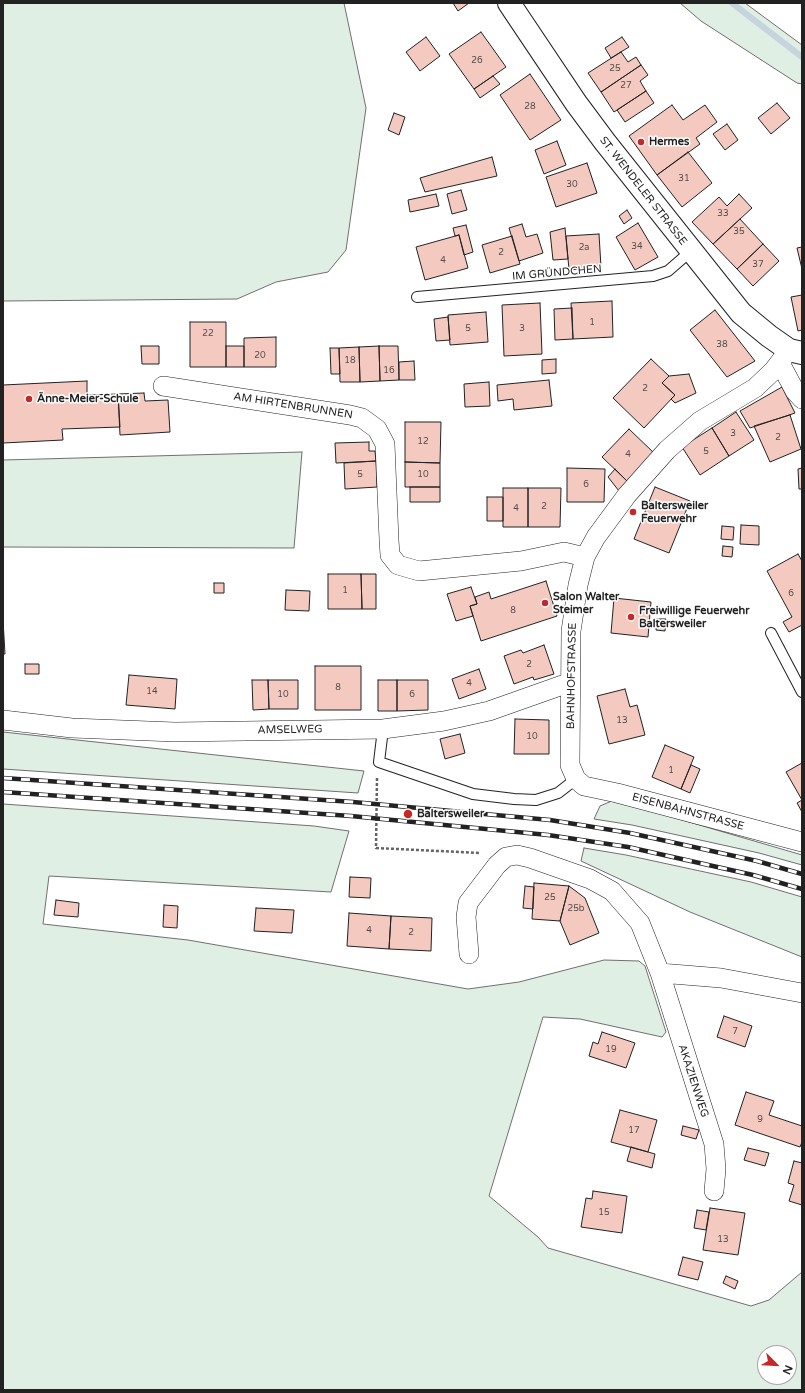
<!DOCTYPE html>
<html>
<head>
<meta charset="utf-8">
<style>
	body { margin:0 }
	#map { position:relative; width:805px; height:1393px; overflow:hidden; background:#fff; font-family:"Varela Round",sans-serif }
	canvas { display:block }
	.frame { position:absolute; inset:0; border:4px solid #222; pointer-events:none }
	.north { position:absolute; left:757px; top:1345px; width:40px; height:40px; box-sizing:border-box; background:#fff; border:1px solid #a7a7a7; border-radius:50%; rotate:114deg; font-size:11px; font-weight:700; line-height:16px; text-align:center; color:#222 }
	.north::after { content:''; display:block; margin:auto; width:14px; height:18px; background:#c62828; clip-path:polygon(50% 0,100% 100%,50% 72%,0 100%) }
</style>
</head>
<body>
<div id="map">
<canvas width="805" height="1393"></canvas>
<div class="frame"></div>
<div class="north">N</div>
</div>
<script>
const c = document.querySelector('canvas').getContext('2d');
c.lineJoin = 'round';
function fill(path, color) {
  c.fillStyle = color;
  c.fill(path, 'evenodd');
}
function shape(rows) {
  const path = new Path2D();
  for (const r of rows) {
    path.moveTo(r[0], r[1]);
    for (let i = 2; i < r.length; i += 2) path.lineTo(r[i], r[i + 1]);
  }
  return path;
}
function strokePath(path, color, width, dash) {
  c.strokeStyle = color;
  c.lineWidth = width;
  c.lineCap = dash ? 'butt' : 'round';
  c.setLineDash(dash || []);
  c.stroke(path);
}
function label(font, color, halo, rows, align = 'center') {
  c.font = font + ' "Varela Round",sans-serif';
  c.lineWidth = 3;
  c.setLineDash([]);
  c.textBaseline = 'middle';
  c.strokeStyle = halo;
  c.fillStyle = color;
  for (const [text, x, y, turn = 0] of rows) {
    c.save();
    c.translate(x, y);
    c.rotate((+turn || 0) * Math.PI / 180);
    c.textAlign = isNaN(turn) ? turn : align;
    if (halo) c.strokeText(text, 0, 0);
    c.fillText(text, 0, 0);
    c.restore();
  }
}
const green = shape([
	[3,3,344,3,366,108,346,250,328,272,276,282,237,299,3,301,3,3],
	[680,3,745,3,802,45,802,84,797,83,701,21,680,3],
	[302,452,294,548,3,547,3,460,302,452],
	[3,732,364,771,358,793,3,769,3,732],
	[614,800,802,855,802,865,759,853,632,825,594,819,600,806,614,800],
	[3,804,314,826,349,831,331,892,49,876,43,924,188,940,468,989,519,982,604,960,639,961,645,966,666,1032,662,1037,580,1019,543,1017,489,1196,538,1237,548,1248,751,1306,769,1300,802,1272,802,1390,3,1390,3,804],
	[765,1353,789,1353,789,1377,765,1377,765,1353],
	[584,848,626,855,751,882,802,897,802,957,690,912,581,861,584,848]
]);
fill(green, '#e0efe3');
strokePath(green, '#6f6f6f', 1);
strokePath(shape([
	[732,3,802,57]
]), '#c7d3dd', 6);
const building = shape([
	[453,3,469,3,458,11,453,3],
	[481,32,506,67,474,89,449,54,481,32],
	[426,37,440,56,420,71,406,52,426,37],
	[622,37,629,47,611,58,605,48,622,37],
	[621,52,628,62,636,57,641,65,601,92,588,73,621,52],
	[641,65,648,75,640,81,646,91,614,112,601,92,641,65],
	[530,74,561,120,530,140,500,95,530,74],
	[493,76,500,84,480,98,474,89,493,76],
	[646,91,654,103,625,122,617,110,646,91],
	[777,103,790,118,771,134,758,118,777,103],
	[672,105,683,120,705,105,717,122,696,138,700,144,657,175,629,136,672,105],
	[394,113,405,117,399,135,388,130,394,113],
	[727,124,738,140,725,150,713,134,727,124],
	[557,141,566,165,544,174,535,150,557,141],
	[688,152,712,183,682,207,657,175,688,152],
	[492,157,497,176,425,192,420,178,492,157],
	[587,163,597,193,556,207,546,177,587,163],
	[461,190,467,210,452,214,447,194,461,190],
	[436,194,439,206,410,212,408,200,436,194],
	[739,194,752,208,713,244,692,222,719,197,727,206,739,194],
	[627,210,632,218,624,224,619,216,627,210],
	[740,219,763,244,737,269,713,244,740,219],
	[638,223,658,257,635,270,616,237,638,223],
	[522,224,526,237,537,234,543,253,519,261,509,228,522,224],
	[466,225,473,252,464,255,459,235,455,236,453,228,466,225],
	[565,228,568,259,553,260,550,232,565,228],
	[599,234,601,267,569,270,566,236,599,234],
	[459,235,468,268,425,280,416,247,459,235],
	[512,236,520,264,490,273,482,245,512,236],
	[763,244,779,261,753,286,737,269,763,244],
	[802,247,802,269,797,248,802,247],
	[802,295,802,330,798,331,791,297,802,295],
	[612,301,613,337,573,339,571,303,612,301],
	[540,303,542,354,504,356,502,305,540,303],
	[572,308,573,339,555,340,554,309,572,308],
	[715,310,755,361,727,377,690,330,715,310],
	[486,312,488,342,450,345,448,315,486,312],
	[448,317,450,340,436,341,434,319,448,317],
	[190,322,226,322,226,367,190,367,190,322],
	[276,337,276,367,244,367,244,338,276,337],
	[141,346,159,346,159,364,142,364,141,346],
	[226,346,244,346,244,367,226,367,226,346],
	[379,346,380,381,360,382,359,347,379,346],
	[379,346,398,346,399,380,380,381,379,346],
	[359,347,360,382,340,382,339,348,359,347],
	[330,348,339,348,340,374,331,374,330,348],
	[556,359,556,373,542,374,542,360,556,359],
	[651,359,669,376,662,383,675,395,644,428,613,398,651,359],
	[414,361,415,380,399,380,399,362,414,361],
	[689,374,696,393,675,403,671,399,675,395,662,383,669,376,689,374],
	[549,380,552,406,514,410,513,399,498,401,497,385,549,380],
	[87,381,87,395,118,394,120,427,62,429,63,440,3,443,3,385,87,381],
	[489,382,490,406,465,407,464,384,489,382],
	[782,387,795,413,750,428,740,411,782,387],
	[144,393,145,401,168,400,170,432,120,435,118,394,144,393],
	[736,412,754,440,729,456,712,428,736,412],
	[790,415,801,449,770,462,754,426,790,415],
	[405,422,441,422,440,463,405,462,405,422],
	[712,428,729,456,700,475,682,447,712,428],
	[629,429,654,453,627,481,602,457,629,429],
	[369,442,369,451,375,451,376,461,336,463,335,443,369,442],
	[376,461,377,487,345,489,344,463,376,461],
	[405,462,440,463,440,487,405,487,405,462],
	[567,468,605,469,604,502,567,502,567,468],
	[802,468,802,489,799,489,798,469,802,468],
	[615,469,627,481,619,491,608,477,615,469],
	[410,487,440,487,440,502,410,502,410,487],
	[655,487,690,501,669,553,634,539,655,487],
	[503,488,528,488,528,527,503,527,503,488],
	[528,488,561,488,560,527,528,527,528,488],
	[487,497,503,497,503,521,487,521,487,497],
	[741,525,759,526,759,545,740,544,741,525],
	[722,526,734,527,733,540,721,539,722,526],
	[723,546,733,547,732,557,722,556,723,546],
	[798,554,802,561,802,625,789,632,783,622,792,617,767,571,798,554],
	[328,574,361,574,362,609,328,609,328,574],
	[361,574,376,574,376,609,362,609,361,574],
	[546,581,557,616,481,641,470,606,477,604,475,597,489,592,491,599,546,581],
	[214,583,224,583,224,593,214,593,214,583],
	[471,587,477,604,470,606,473,616,456,621,447,594,471,587],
	[286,590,310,591,309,611,285,610,286,590],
	[614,598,651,602,648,637,611,633,614,598],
	[657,619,666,619,665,631,656,630,657,619],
	[3,620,5,654,3,654,3,620],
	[544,645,554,674,534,680,533,677,514,684,504,656,521,650,523,653,544,645],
	[25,664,39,664,39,674,25,674,25,664],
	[315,666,361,666,361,710,315,710,315,666],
	[479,669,486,689,459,699,452,679,479,669],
	[129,675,177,679,175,709,126,705,129,675],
	[252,680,268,680,269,709,253,710,252,680],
	[268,680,298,680,298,709,269,709,268,680],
	[378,680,397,680,397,711,378,711,378,680],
	[397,680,428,680,428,710,397,711,397,680],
	[625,689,630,707,637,705,645,735,609,744,597,696,625,689],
	[515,719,549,720,549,754,514,754,515,719],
	[460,734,465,753,445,759,440,739,460,734],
	[665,745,694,757,681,789,652,777,665,745],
	[802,763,802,812,797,803,802,800,786,772,802,763],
	[691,765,700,769,690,793,681,789,691,765],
	[350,877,371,878,370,898,349,897,350,877],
	[534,883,569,886,560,921,532,919,534,883],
	[525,886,534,887,533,909,523,908,525,886],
	[569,886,585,898,599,933,570,945,560,921,569,886],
	[56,900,79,903,78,917,54,915,56,900],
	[164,905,178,906,177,928,163,927,164,905],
	[256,908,294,910,292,933,254,931,256,908],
	[349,913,391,916,389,949,347,946,349,913],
	[391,916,432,918,431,951,389,949,391,916],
	[724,1016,752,1026,745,1047,717,1037,724,1016],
	[602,1032,635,1043,626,1068,589,1056,593,1042,598,1044,602,1032],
	[746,1092,774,1101,769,1115,802,1126,802,1142,800,1147,735,1125,746,1092],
	[620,1110,657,1120,648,1152,611,1142,620,1110],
	[683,1126,699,1130,696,1139,681,1135,683,1126],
	[631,1147,655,1154,652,1168,627,1161,631,1147],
	[748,1148,769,1153,765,1166,744,1160,748,1148],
	[794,1161,802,1163,802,1205,789,1201,794,1185,788,1183,794,1161],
	[593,1191,627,1196,622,1233,581,1227,586,1198,592,1199,593,1191],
	[710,1208,745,1213,738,1255,703,1250,710,1208],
	[697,1210,709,1212,706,1230,694,1228,697,1210],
	[683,1257,703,1262,698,1280,678,1275,683,1257],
	[726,1276,738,1281,735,1289,723,1283,726,1276]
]);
fill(building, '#f3c9c0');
strokePath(building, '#222', 1);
const lane = shape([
	[417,297,653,276,668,271,691,251],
	[771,633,802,692],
	[383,729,379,762,473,794,514,799,536,800,558,793,576,779]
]);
const street = shape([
	[789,350,773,371,755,388,700,421,667,450,627,495,596,537,585,557,578,585,571,631,570,765,576,779,584,786,617,793,802,842],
	[780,363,795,391,802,399],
	[163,386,350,415,362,418,377,429,385,444,389,540,390,555,398,565,419,571,521,561,564,552,585,557],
	[3,720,72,728,175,732,383,729,444,721,489,711,571,682],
	[469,954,466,917,468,903,497,865,506,857,517,855,530,858,590,879,612,891,640,923,660,973,714,1144,716,1169,714,1191],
	[660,973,721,978,802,993]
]);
const secondary = shape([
	[509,3,576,103,605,142,741,313,769,336,789,350,802,353]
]);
strokePath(lane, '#222', 12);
strokePath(street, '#222', 20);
strokePath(secondary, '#222', 24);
strokePath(shape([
	[377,778,376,848,480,853]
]), '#646464', 2.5, [3, 2]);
strokePath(lane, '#fff', 10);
strokePath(street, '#fff', 19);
strokePath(secondary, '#fff', 22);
const rail = shape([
	[3,778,353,802,550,820,630,833,757,861,802,874],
	[3,792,351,816,548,835,628,847,753,875,802,889]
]);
strokePath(rail, '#222', 4.5);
strokePath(rail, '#fff', 3, [9]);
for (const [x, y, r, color] of [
	[641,142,4,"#c62828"],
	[29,399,4,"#c62828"],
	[633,512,4,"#c62828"],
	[545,603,4,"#c62828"],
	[631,617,4,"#c62828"],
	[408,814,5,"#c62828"]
]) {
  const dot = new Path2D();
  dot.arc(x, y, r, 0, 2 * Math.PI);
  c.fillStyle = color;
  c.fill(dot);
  strokePath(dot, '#fff', 1.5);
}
label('9px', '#564c4a', null, [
	["26",477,61],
	["25",615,69],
	["27",626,86],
	["28",530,107],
	["31",684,179],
	["30",572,185],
	["33",723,214],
	["35",739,232],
	["34",637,247],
	["2a",584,248],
	["2",501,253],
	["4",443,261],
	["37",758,265],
	["1",592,323],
	["5",468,329],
	["3",522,329],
	["22",208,334],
	["38",722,345],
	["20",260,356],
	["18",350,361],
	["16",389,371],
	["2",645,389],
	["3",733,434],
	["2",778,438],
	["12",423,442],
	["5",706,452],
	["4",628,455],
	["5",360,475],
	["10",423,475],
	["6",586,485],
	["2",544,507],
	["4",516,509],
	["1",345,591],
	["6",791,594],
	["8",513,611],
	["2",529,665],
	["4",469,684],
	["8",338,688],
	["14",152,692],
	["10",283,695],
	["6",412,695],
	["13",622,721],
	["10",532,737],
	["1",671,771],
	["25",550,898],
	["25b",576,909],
	["4",369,931],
	["2",411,933],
	["7",735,1032],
	["19",611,1050],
	["9",760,1120],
	["17",634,1131],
	["15",604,1213],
	["13",723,1240]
]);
label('bold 11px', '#222', '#fff', [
	["Hermes",649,142],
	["Änne-Meier-Schule",37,399],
	["Baltersweiler",641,506],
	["Feuerwehr",641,519],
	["Salon Walter",553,597],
	["Steimer",553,610],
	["Freiwillige Feuerwehr",639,611],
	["Baltersweiler",639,624],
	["Baltersweiler",417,814]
], 'left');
label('11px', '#222', '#fff', [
	["ST. WENDELER STRASSE",643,191,52],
	["IM GRÜNDCHEN",557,273,-5],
	["AM HIRTENBRUNNEN",293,406,9],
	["BAHNHOFSTRASSE",572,676,-89],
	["AMSELWEG",290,730,-1],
	["EISENBAHNSTRASSE",688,812,15],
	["AKAZIENWEG",693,1081,72]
]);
</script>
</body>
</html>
